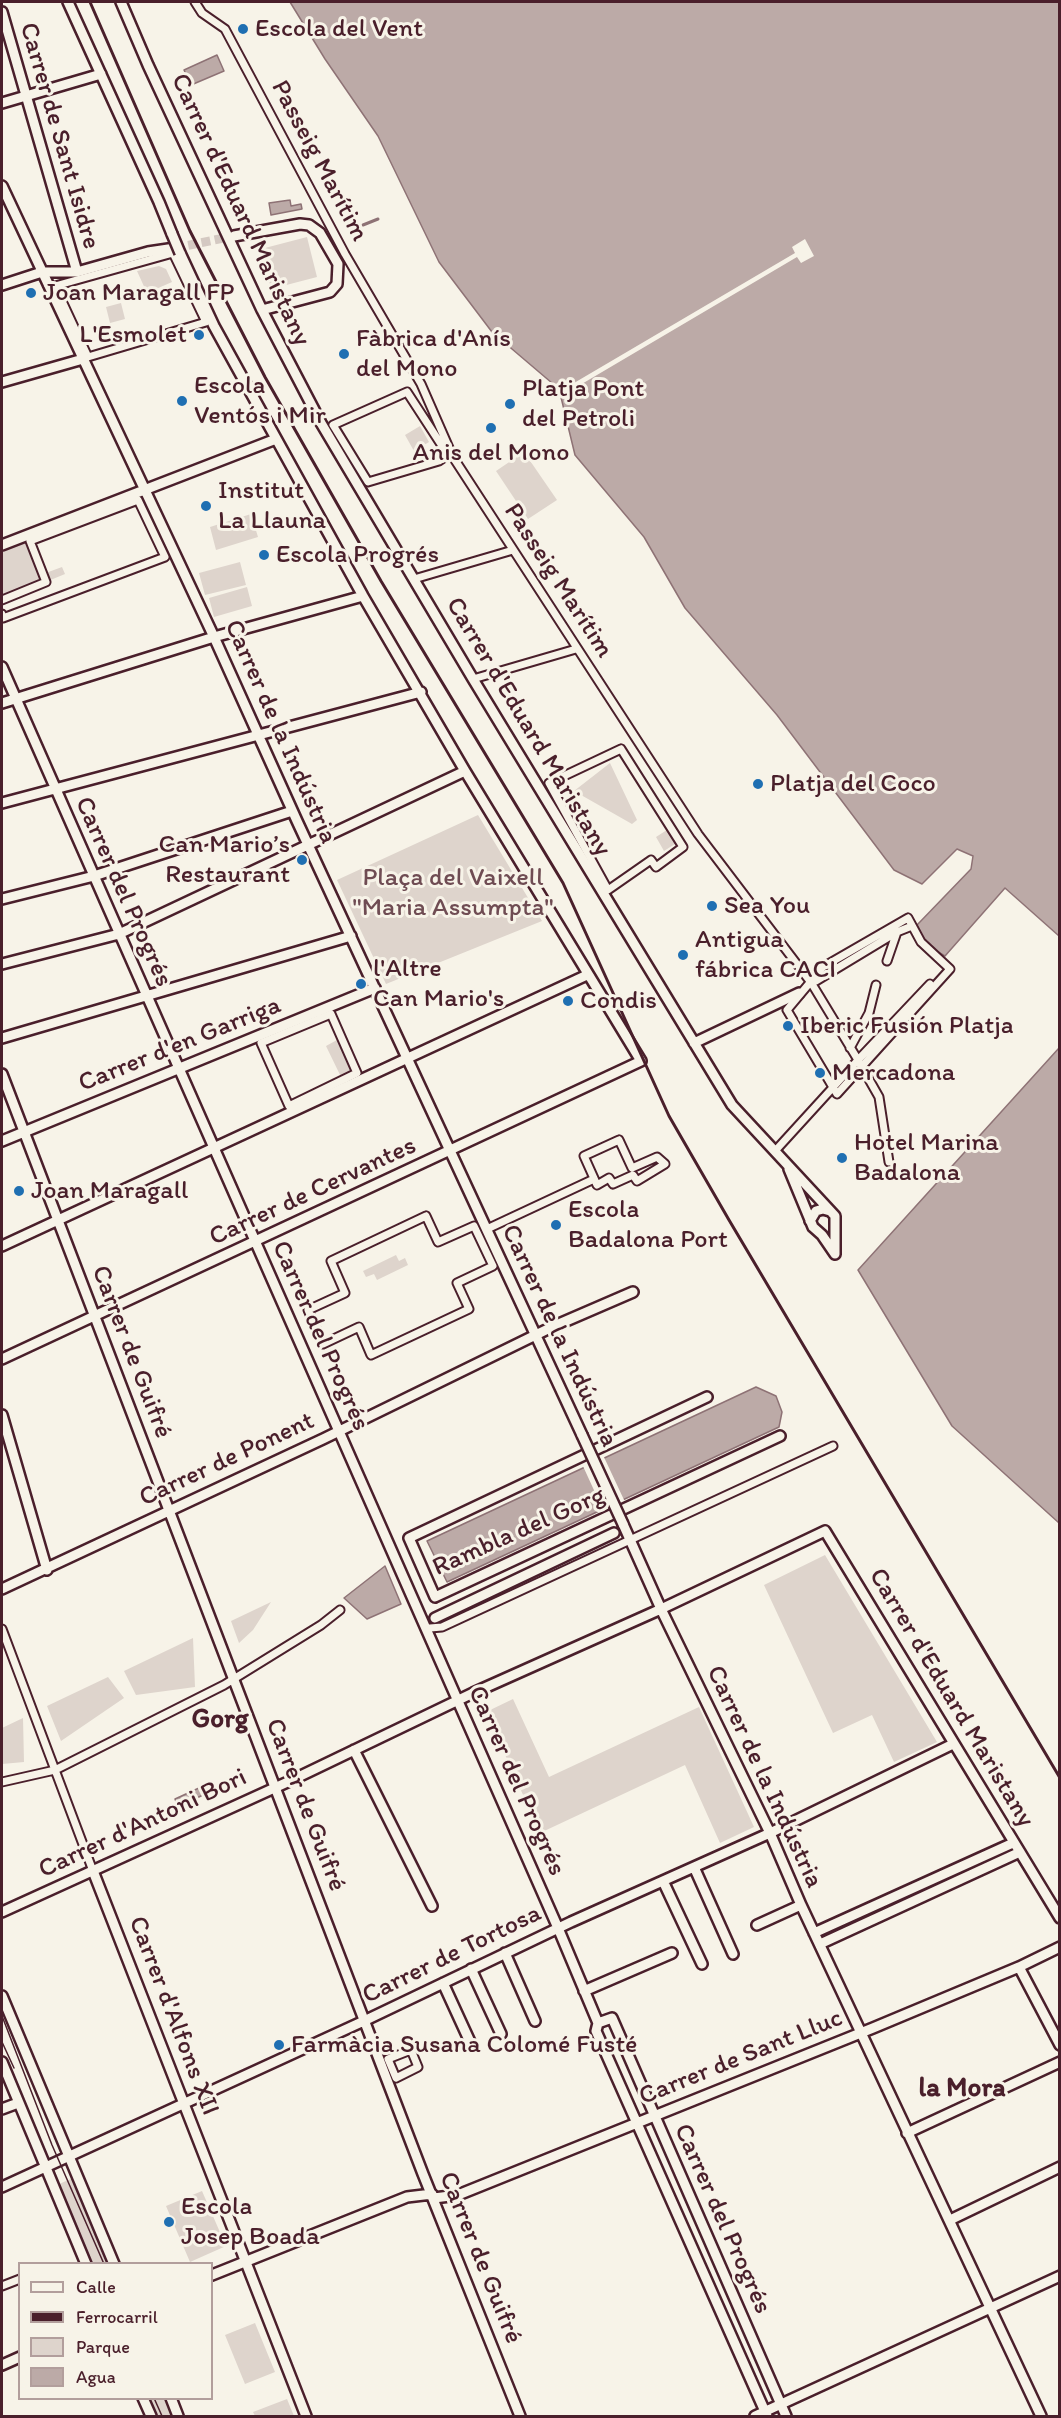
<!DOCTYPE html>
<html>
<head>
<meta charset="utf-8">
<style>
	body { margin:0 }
	#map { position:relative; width:1061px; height:2418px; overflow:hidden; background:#f7f3e8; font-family:Itim,sans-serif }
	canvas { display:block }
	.frame { position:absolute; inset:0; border:3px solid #4a1f2b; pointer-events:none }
	.legend { position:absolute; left:18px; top:2262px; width:195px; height:138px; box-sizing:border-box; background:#f7f3e8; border:2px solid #b29e9c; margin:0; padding:8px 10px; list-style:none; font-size:18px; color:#4a1f2b }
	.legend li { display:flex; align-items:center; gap:12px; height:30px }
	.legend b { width:30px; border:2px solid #b29e9c }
</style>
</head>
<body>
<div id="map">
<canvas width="1061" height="2418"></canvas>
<div class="frame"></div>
<ul class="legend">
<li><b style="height:8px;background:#f7f3e8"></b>Calle</li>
<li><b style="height:8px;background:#4a1f2b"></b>Ferrocarril</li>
<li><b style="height:16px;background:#ded4cc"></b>Parque</li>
<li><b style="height:16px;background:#bcaaa7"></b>Agua</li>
</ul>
</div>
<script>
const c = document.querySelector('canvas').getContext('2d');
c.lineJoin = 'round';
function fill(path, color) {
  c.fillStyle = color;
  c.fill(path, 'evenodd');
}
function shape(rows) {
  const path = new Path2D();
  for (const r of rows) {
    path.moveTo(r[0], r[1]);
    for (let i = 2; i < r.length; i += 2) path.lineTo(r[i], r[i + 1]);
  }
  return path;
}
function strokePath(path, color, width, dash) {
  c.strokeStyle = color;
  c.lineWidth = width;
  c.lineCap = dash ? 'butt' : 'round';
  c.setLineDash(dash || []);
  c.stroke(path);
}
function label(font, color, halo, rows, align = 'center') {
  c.font = font + ' Itim,sans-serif';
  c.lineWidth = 6;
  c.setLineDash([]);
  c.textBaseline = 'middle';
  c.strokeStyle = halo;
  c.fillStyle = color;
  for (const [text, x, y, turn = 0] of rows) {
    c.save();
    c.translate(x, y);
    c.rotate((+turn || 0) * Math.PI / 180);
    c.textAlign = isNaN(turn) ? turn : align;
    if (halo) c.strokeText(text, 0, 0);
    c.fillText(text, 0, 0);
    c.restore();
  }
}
fill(shape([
	[307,237,317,277,271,289,261,249],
	[159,266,166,269,172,282,147,293,137,271],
	[121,303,125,319,110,323,106,307],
	[420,426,429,442,414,451,405,435],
	[524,452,557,500,528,519,496,471],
	[251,514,258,537,216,550,210,527],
	[30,541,43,574,62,567,65,574,2,600,2,551],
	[240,562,246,585,205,595,199,573],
	[247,587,252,606,214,617,209,598],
	[610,763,637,820,632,824,574,791],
	[478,815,542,921,386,984,337,880],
	[670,828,678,842,664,851,656,837],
	[337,1040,353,1073,342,1079,326,1046],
	[396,1255,399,1261,405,1258,408,1265,377,1280,374,1274,366,1277,363,1271],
	[825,1555,937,1742,894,1762,872,1715,833,1733,764,1585],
	[271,1602,253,1630,239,1643,231,1621],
	[193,1638,195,1687,136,1695,124,1671],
	[108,1677,124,1698,61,1741,47,1706],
	[513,1699,549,1777,699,1707,754,1827,720,1843,685,1765,540,1833,486,1712],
	[23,1718,24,1762,2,1764,2,1728],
	[73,2178,109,2263,92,2263,59,2184],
	[202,2191,226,2246,190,2262,166,2206],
	[255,2323,275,2372,245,2384,225,2335],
	[149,2399,166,2399,174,2416,157,2416],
	[287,2399,294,2416,255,2416,253,2412]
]), '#ded4cc');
const water = shape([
	[290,2,1059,2,1059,936,1005,888,945,956,926,945,917,925,971,869,973,856,957,849,922,884,894,870,777,715,685,608,644,537,575,455,559,389,492,332,439,262,378,136,325,59,290,2],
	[217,55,224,71,191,85,184,70,217,55],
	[290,200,291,206,301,204,302,209,271,215,269,203,290,200],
	[1059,1048,1059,1523,952,1426,858,1270,1059,1048],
	[756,1387,776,1396,782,1412,779,1427,447,1582,427,1541,756,1387],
	[385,1566,401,1604,367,1619,344,1598,385,1566],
	[199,1788,203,1795,178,1807,175,1799,199,1788]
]);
fill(water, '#bcaaa7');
strokePath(water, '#8e7275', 1.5);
fill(shape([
	[805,239,814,256,801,263,797,257,558,398,557,393,795,253,792,247],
	[603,1455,625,1502,604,1512,582,1464]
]), '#f7f3e8');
strokePath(shape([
	[363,225,378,219]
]), '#8e7275', 3);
strokePath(shape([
	[175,248,234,236]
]), '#d4c9c2', 9, [9, 4.5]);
const pedestrian = shape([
	[195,2,202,13,225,29,345,254,421,384,453,457,698,834,812,984,858,1060,775,1151],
	[173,253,206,322,88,357,55,286,173,253],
	[407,392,448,455,439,461,368,482,333,425,407,392],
	[414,579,513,550],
	[2,600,46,582,30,541,138,500,165,557,3,618,2,614],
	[473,679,576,649],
	[621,749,683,847,656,867,651,860,608,890,549,783,621,749],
	[908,918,921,942,950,969,837,1094,787,1010,823,967,908,918],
	[887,961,897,932],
	[816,981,897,932,912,926],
	[331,1014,357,1073,289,1106,261,1043,331,1014],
	[850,1048,869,1013,876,985],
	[619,1140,632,1168,657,1157,665,1164,637,1181,633,1175,613,1184,609,1178,597,1185,584,1156,619,1140],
	[889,1162,879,1097,858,1060,930,984],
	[426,1216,438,1242,474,1226,493,1266,457,1283,469,1309,371,1355,359,1327,323,1344,308,1310,345,1293,331,1261,426,1216],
	[487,1229,594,1179],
	[430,1628,442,1627,833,1446],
	[2,1629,93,1871],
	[2,1782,55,1770,224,1685,321,1625,340,1610],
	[411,2050,418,2067,396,2078,388,2059,411,2050],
	[2,2286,20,2279]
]);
const minor = shape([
	[68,2,159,202,172,234],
	[121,2,148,65,262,310,321,423,473,679,732,1105,835,1216,835,1254],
	[2,12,77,272],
	[2,103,101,74],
	[2,186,214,637,297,821,582,1435],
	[234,236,300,224,309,225,320,233,338,264,337,284,330,292,262,310],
	[2,285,42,272,77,272,148,252,175,248],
	[2,382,83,359],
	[2,545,276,439],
	[2,667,558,1928,598,2023,596,2031,767,2416],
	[2,703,214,637,363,596],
	[2,803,421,692],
	[2,899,94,876,292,811],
	[2,964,119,934,465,771],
	[2,1038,351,936],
	[694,1043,799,993],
	[2,1074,423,2174,520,2416],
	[2,1141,375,988],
	[789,1169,813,1227,822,1235,835,1254],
	[810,1221,816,1211,823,1209,830,1211],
	[2,1246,587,975],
	[2,1359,641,1061,465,771,363,596,214,326,180,253],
	[707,1397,409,1538,435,1597,780,1436],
	[2,1415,47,1570],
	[623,1524,661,1609,770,1833,801,1905,1041,2416],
	[2,1589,323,1439,552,1327,633,1292],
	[435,1618,614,1533],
	[354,1750,432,1906],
	[694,1867,733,1954],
	[93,1871,306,2416],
	[663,1881,702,1964],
	[2,1912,292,1780,473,1693,661,1609,825,1531,1060,1918],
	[757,1925,801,1905],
	[814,1933,1013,1843],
	[820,1944,1020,1852],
	[505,1953,535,2021],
	[1019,1967,1060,2045],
	[471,1969,501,2034],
	[443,1983,471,2044],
	[584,1991,672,1953],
	[2,1996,114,2264],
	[598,2023,612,2018,786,2416],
	[2,2062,86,2264],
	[2,2109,18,2103],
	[907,2133,1060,2062],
	[2,2187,366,2020,571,1922,770,1833,953,1744],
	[434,2198,458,2195,873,2028,1019,1967,1060,1947],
	[950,2220,1060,2167],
	[212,2275,407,2197,432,2194],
	[2,2365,20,2357],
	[143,2398,151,2416],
	[171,2398,178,2416],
	[755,2416,1060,2276]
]);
strokePath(pedestrian, '#4a1f2b', 11);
strokePath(minor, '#4a1f2b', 14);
strokePath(pedestrian, '#f7f3e8', 7);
strokePath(minor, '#f7f3e8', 9);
strokePath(shape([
	[2,2016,52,2145,104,2264],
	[2,2042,14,2068],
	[154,2398,162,2416]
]), '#4a1f2b', 1.5);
strokePath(shape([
	[90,2,190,231,265,377,381,581,563,883,669,1116,729,1220,1060,1778]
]), '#4a1f2b', 3);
const minorBridge = shape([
	[172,234,180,253],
	[582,1435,623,1524]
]);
strokePath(minorBridge, '#4a1f2b', 14, []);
strokePath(minorBridge, '#f7f3e8', 9);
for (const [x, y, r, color] of [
	[243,29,6,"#1f6fb2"],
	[31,293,6,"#1f6fb2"],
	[199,335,6,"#1f6fb2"],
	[344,354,6,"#1f6fb2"],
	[182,401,6,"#1f6fb2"],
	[510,404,6,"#1f6fb2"],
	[491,428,6,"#1f6fb2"],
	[206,506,6,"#1f6fb2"],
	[264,555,6,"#1f6fb2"],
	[758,784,6,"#1f6fb2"],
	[302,860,6,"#1f6fb2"],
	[712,906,6,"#1f6fb2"],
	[683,955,6,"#1f6fb2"],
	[361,984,6,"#1f6fb2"],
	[568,1001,6,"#1f6fb2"],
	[788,1026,6,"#1f6fb2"],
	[820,1073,6,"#1f6fb2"],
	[842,1158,6,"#1f6fb2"],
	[19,1191,6,"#1f6fb2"],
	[556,1225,6,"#1f6fb2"],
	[279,2045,6,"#1f6fb2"],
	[169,2222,6,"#1f6fb2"]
]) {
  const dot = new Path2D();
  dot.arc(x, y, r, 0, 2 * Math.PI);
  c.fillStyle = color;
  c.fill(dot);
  strokePath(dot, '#f7f3e8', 2);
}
label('26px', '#4a1f2b', '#f7f3e8', [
	["Escola del Vent",255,29],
	["Joan Maragall FP",43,293],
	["L'Esmolet",187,335,"right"],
	["Fàbrica d'Anís",356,339],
	["del Mono",356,369],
	["Escola",194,386],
	["Ventós i Mir",194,416],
	["Platja Pont",522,389],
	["del Petroli",522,419],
	["Anis del Mono",491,453,"center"],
	["Institut",218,491],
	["La Llauna",218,521],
	["Escola Progrés",276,555],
	["Platja del Coco",770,784],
	["Can Mario’s",290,845,"right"],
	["Restaurant",290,875,"right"],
	["Sea You",724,906],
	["Antigua",695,940],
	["fábrica CACI",695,970],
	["l'Altre",373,969],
	["Can Mario's",373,999],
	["Condis",580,1001],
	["Iberic Fusión Platja",800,1026],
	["Mercadona",832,1073],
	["Hotel Marina",854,1143],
	["Badalona",854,1173],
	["Joan Maragall",31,1191],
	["Escola",568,1210],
	["Badalona Port",568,1240],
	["Farmàcia Susana Colomé Fusté",291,2045],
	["Escola",181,2207],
	["Josep Boada",181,2237]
], 'left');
label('26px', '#4a1f2b', '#f7f3e8', [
	["Carrer de Sant Isidre",59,136,74],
	["Passeig Marítim",319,161,62],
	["Carrer d'Eduard Maristany",240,210,65],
	["Passeig Marítim",558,581,57],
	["Carrer d'Eduard Maristany",528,727,59],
	["Carrer de la Indústria",280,732,66],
	["Carrer del Progrés",123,892,66],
	["Carrer d'en Garriga",180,1045,-22],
	["Carrer de Cervantes",313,1192,-25],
	["Carrer del Progrés",320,1336,66],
	["Carrer de la Indústria",559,1336,65],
	["Carrer de Guifré",131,1352,69],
	["Carrer de Ponent",227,1460,-25],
	["Rambla del Gorg",519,1532,-24],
	["Carrer d'Eduard Maristany",951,1698,59],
	["Carrer de la Indústria",764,1777,65],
	["Carrer del Progrés",516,1781,66],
	["Carrer de Guifré",305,1805,69],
	["Carrer d'Antoni Bori",143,1824,-25],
	["Carrer de Tortosa",452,1955,-26],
	["Carrer d'Alfons XII",173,2016,69],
	["Carrer de Sant Lluc",741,2058,-22],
	["Carrer del Progrés",722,2219,66],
	["Carrer de Guifré",480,2258,68]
]);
label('26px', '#6f4c53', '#f7f3e8', [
	["Plaça del Vaixell",453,878],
	["\"Maria Assumpta\"",453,908]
]);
label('bold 27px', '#4a1f2b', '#f7f3e8', [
	["Gorg",220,1720],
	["la Mora",962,2089]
]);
</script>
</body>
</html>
